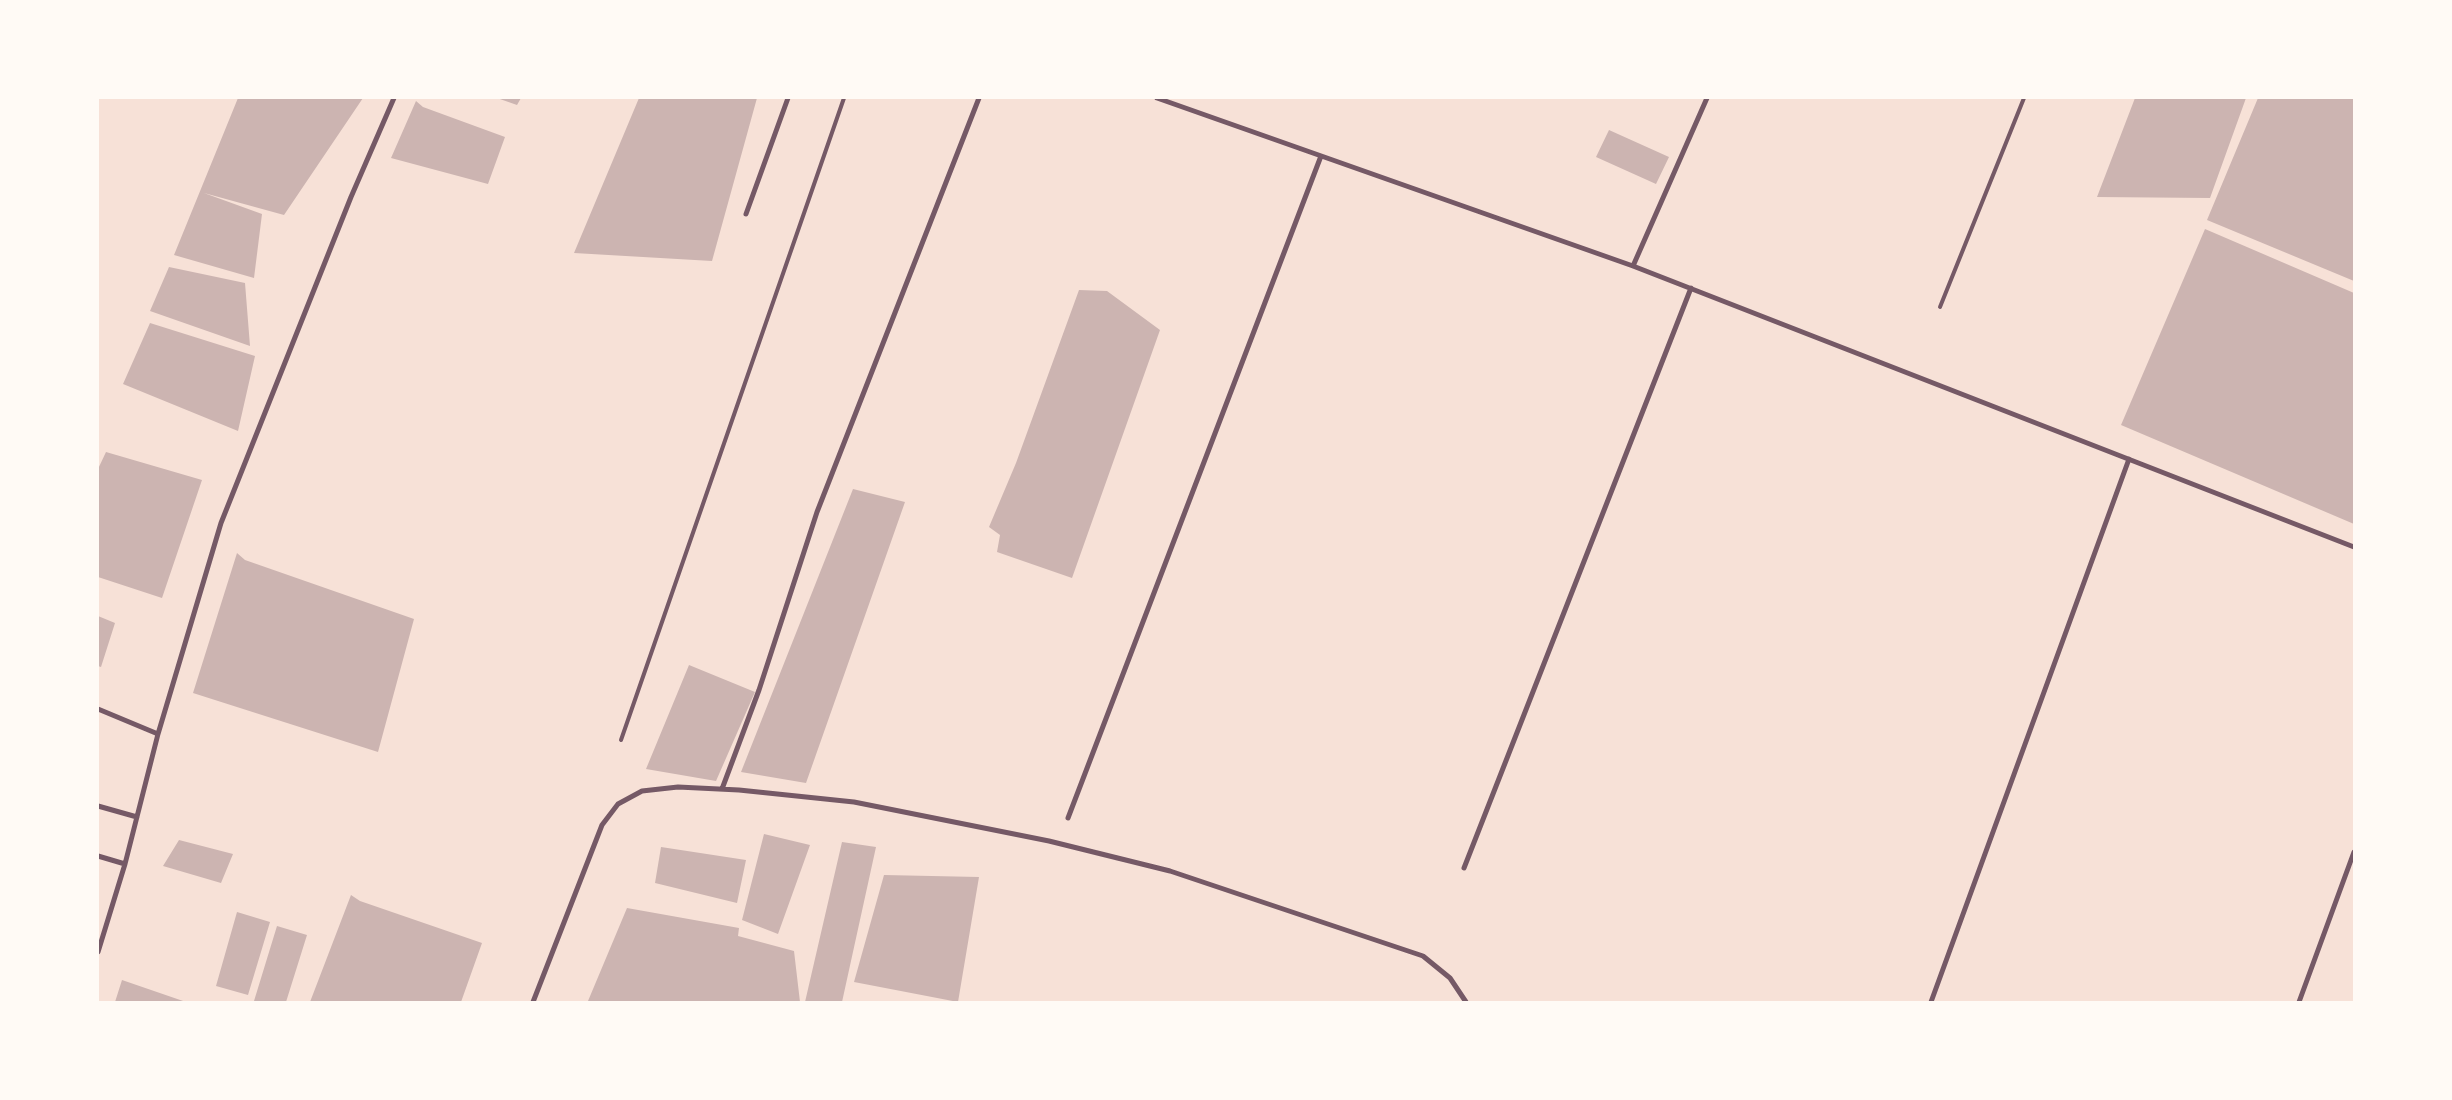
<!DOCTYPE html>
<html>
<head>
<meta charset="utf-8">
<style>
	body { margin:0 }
	#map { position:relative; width:2452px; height:1100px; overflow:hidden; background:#f7e1d7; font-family:Helvetica,sans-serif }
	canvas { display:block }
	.frame { position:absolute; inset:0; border:99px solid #fffaf5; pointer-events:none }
</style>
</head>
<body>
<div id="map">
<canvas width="2452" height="1100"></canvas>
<div class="frame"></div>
</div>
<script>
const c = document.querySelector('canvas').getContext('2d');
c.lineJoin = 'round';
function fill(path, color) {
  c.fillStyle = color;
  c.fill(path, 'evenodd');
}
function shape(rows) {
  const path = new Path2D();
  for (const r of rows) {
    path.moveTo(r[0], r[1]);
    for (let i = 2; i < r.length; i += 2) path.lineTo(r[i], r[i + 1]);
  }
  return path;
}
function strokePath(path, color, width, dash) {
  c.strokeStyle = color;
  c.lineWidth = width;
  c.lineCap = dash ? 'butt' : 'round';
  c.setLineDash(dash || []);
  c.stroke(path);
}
fill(shape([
	[238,98,363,98,284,215,204,193,262,214,254,278,174,255],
	[497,98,521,98,517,105],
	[639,98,757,98,712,261,574,253],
	[2135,98,2246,98,2210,198,2097,197],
	[2258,98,2354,98,2354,281,2207,220],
	[416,101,423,107,505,137,488,184,391,158],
	[1609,130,1669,157,1656,184,1596,157],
	[2205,229,2354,293,2354,524,2121,425],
	[169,267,245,283,250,346,150,311],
	[1079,290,1107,291,1160,330,1072,578,997,552,1000,535,989,527,1016,463],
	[150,323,255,356,238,431,123,384],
	[106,452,202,480,162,598,98,577,98,469],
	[853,489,905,502,806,783,741,772],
	[237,553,245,560,414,619,378,752,193,693],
	[98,616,115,623,101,667,98,666],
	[689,665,755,692,716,781,646,769],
	[764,834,810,845,778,934,742,920],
	[179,840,233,854,221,883,163,866],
	[842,842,876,847,842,1002,805,1002],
	[661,847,746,860,737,903,655,883],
	[884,875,979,877,958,1002,854,982],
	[351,895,360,901,482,943,461,1002,310,1002],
	[627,908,739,928,738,936,794,951,800,1002,588,1001],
	[237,912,270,922,248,995,216,986],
	[277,926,307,935,286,1002,257,1002,254,1001],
	[122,980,186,1002,115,1002]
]), '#ccb4b1');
strokePath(shape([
	[1940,307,2024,98],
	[621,740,844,98]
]), '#755966', 4);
strokePath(shape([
	[1157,98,1633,266,2354,547],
	[746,214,788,98],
	[1633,266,1707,98],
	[98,709,158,734],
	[722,789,759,690,817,512,979,98],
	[98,806,137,817],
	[1068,818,1321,156],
	[98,856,125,864],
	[1464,868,1691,288],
	[98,952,125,864,158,734,221,523,351,197,394,98],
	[533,1002,602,825,618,804,642,791,678,787,739,790,854,802,1049,841,1170,871,1423,956,1450,978,1466,1002],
	[1931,1002,2129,459],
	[2299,1002,2354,852]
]), '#755966', 5);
</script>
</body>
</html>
